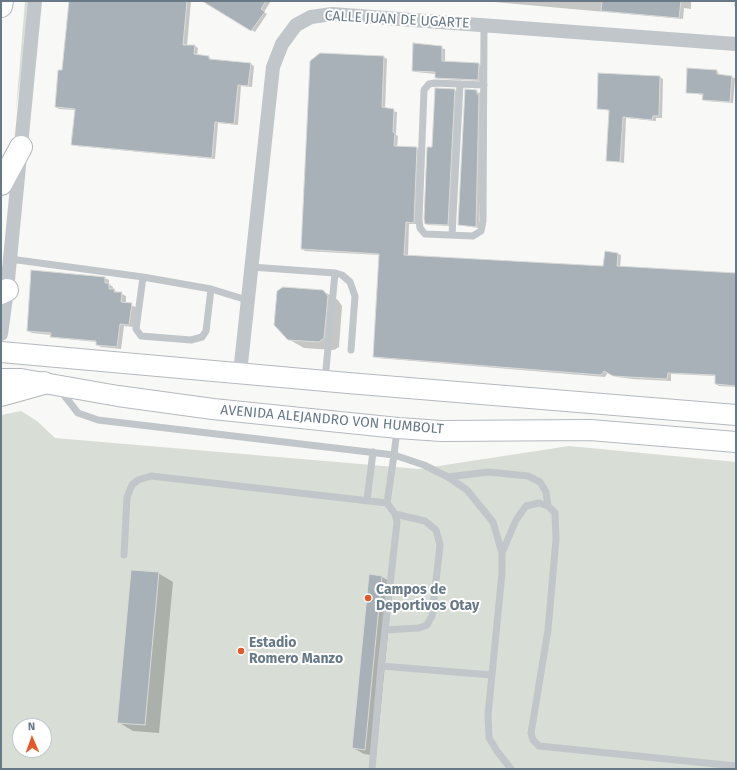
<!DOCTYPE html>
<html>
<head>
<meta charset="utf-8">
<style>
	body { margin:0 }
	#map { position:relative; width:737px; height:770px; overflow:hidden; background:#f8f8f6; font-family:"Fira Sans",sans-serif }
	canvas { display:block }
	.frame { position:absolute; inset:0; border:2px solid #677887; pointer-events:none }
	.north { position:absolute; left:12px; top:718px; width:40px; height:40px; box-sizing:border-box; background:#fff; border:1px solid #c2c9cf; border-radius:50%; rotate:358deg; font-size:11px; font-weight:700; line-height:16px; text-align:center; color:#677887 }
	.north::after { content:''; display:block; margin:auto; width:14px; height:18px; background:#e4582a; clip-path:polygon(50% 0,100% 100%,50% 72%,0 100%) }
</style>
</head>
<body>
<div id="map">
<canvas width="737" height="770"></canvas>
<div class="frame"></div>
<div class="north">N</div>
</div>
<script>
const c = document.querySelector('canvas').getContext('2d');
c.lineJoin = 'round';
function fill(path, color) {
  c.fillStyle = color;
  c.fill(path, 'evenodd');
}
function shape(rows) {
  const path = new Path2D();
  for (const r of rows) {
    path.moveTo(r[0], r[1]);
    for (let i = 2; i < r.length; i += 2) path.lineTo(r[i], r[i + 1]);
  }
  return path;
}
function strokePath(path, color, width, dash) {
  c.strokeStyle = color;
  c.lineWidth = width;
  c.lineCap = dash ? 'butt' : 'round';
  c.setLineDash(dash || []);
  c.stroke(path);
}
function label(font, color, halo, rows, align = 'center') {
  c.font = font + ' "Fira Sans",sans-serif';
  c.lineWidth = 4;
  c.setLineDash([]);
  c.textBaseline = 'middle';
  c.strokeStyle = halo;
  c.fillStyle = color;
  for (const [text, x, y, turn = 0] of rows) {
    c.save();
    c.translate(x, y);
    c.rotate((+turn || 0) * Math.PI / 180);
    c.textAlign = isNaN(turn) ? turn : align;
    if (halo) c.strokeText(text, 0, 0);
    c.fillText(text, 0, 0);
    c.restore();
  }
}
fill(shape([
	[25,1,31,1,16,110],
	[21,411,37,421,55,438,419,469,569,446,736,462,736,769,1,769,1,415],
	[20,726,44,726,44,750,20,750]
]), '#d8ddd5');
fill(shape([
	[70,1,191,1,187,46,195,46,198,48,197,56,209,57,212,60,251,64,254,66,252,87,241,86,238,125,218,123,215,159,76,146,72,144,75,110,59,109,56,107,63,71],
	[204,1,271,1,264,12,267,14,255,32],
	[483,1,691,1,691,9,684,8,683,19],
	[735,1,736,1,736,7,734,6],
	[414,44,445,49,445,62,479,64,482,66,481,81,440,79,436,77,436,74,416,72,413,71],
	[321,54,384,57,387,59,385,109,397,112,396,135,398,136,397,147,417,148,420,150,418,224,409,224,408,256,604,267,618,254,621,255,620,268,736,274,736,387,719,386,716,384,716,376,671,374,671,381,633,379,617,377,608,372,605,377,378,358,374,356,379,255,305,251,302,249],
	[717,71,720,75,735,78,733,103,706,101,703,99,703,95,687,92],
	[660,77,663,79,662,118,656,118,656,121,626,118,624,163,607,160,610,111,598,108],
	[454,90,458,92,451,226,429,225,425,223,433,148],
	[466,90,481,93,481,176,479,228,459,225],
	[105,278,109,280,109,284,113,287,113,290,126,296,126,304,136,307,133,327,124,326,121,349,101,347,97,345,97,342,56,338,52,335,32,333,28,331],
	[323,291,338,300,342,306,339,347,334,350,304,348,288,339],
	[158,573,173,582,159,733,133,731,118,722],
	[382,577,393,583,376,756,364,754,353,748]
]), '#0003');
const building = shape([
	[69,1,187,1,183,45,195,45,194,54,209,56,209,59,251,63,248,86,238,85,234,124,215,122,212,158,71,145,75,109,55,107,58,70,62,70,69,1],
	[202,1,266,1,261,9,265,12,251,31,202,1],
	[602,1,681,1,679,18,601,11,602,1],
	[413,43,442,46,442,61,479,63,478,80,435,78,435,72,412,71,413,43],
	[320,53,384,56,382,107,394,109,393,132,395,133,394,146,417,147,414,223,406,222,404,255,603,266,605,251,618,253,617,266,736,273,736,386,715,384,715,375,668,373,667,379,629,377,613,376,604,371,601,375,373,357,379,254,301,249,310,61,320,53],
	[687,68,717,70,717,74,732,76,730,102,702,100,703,94,686,93,687,68],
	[598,73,660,76,659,116,653,116,652,120,623,117,620,162,606,161,609,110,597,109,598,73],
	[435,88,455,89,448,225,425,224,424,219,427,147,432,147,435,88],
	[465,89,477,90,477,94,479,94,476,227,458,225,465,89],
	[31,270,105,277,105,283,109,283,109,289,115,289,114,292,122,292,121,302,132,303,129,325,120,324,117,347,96,345,96,341,50,337,51,333,27,331,31,270],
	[283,287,323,290,328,296,324,338,319,342,288,340,274,325,277,291,283,287],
	[131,570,159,572,145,725,117,723,131,570],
	[369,574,382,576,365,750,352,748,369,574]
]);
fill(building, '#a8b1b7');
strokePath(building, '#dadad8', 1);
const secondary = shape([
	[1,352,348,383,736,415],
	[1,379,21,379,118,396,213,409,398,428,441,431,590,430,736,442]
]);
const highway = shape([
	[1,6,2,1],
	[1,184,21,147],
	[1,293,7,290],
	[1,395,44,383]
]);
strokePath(secondary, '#b4b9be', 22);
strokePath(highway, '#b2b7bb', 24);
strokePath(shape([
	[484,85,435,83,429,84,424,90,419,219,420,228,425,234,473,236,481,231,483,221,484,25],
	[452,235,460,84],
	[10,259,143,277,211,289,247,300],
	[251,267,335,273,325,380],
	[335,273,342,275,350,282,355,296,351,350],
	[143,277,136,329,141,336,191,340,202,337,206,331,211,289],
	[60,390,78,413,98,420,394,455,387,503],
	[397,430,394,455,424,465,448,477,467,490,493,522,502,553,502,573,488,715,489,738,497,751,511,769],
	[448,477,488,472,528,476,540,482,546,492,548,506],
	[367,500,373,452],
	[502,553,516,520,526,506,539,503,548,506,555,513,556,539,548,630,531,733,533,740,539,746,736,766],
	[124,555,127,497,132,485,138,480,151,476,387,503,395,514,397,522,381,666],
	[385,630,419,628,427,625,432,616,440,545,436,530,425,521,395,514],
	[372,769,381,666,492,675]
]), '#c1c6ca', 7);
strokePath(shape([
	[1,334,7,290,35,1],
	[240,373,273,67,282,44,296,25,311,17,332,14,736,44]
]), '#c1c6ca', 14);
strokePath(secondary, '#fff', 20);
strokePath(highway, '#fff', 22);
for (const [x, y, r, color] of [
	[368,598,4,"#e4582a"],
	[241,651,4,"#e4582a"]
]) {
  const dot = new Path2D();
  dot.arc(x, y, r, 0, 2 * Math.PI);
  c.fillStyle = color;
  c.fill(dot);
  strokePath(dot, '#fff', 1.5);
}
label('14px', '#677887', '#fff', [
	["CALLE JUAN DE UGARTE",397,20,3],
	["AVENIDA ALEJANDRO VON HUMBOLT",332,420,5]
]);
label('bold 14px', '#677887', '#fff', [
	["Campos de",376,590],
	["Deportivos Otay",376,606],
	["Estadio",249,643],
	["Romero Manzo",249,659]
], 'left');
</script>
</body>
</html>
